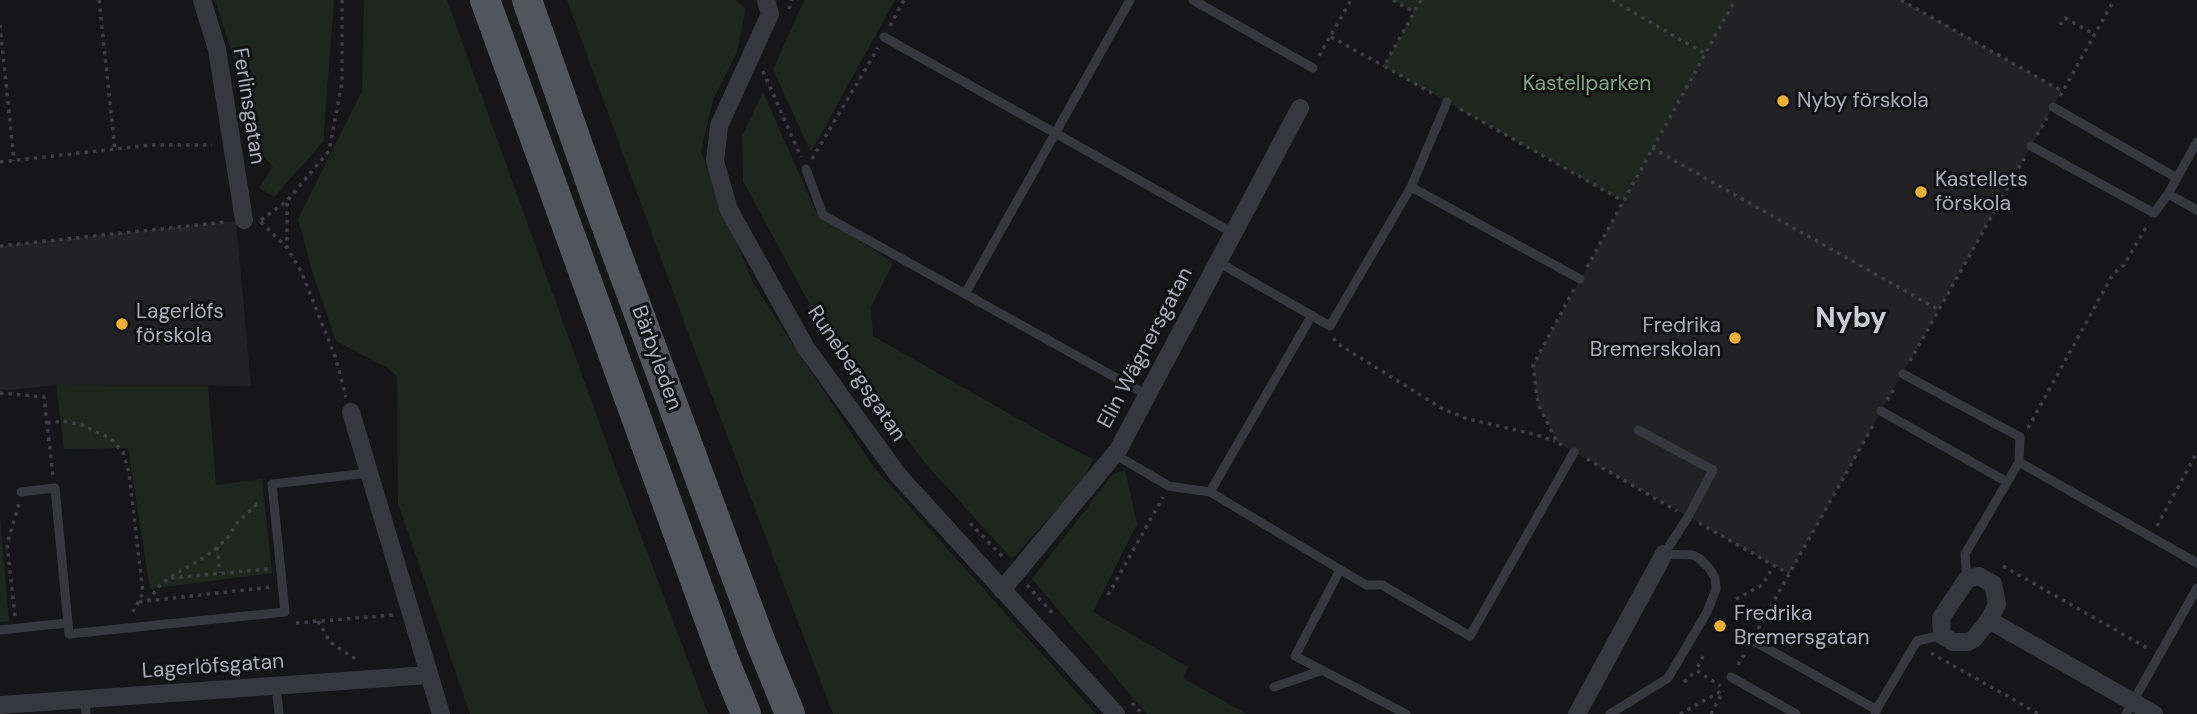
<!DOCTYPE html>
<html>
<head>
<meta charset="utf-8">
<style>
	body { margin:0 }
	canvas { display:block; background:#161618 }
</style>
</head>
<body>
<canvas width="2197" height="714"></canvas>
<script>
const c = document.querySelector('canvas').getContext('2d');
c.lineJoin = 'round';
function fill(path, color) {
  c.fillStyle = color;
  c.fill(path, 'evenodd');
}
function shape(rows) {
  const path = new Path2D();
  for (const r of rows) {
    path.moveTo(r[0], r[1]);
    for (let i = 2; i < r.length; i += 2) path.lineTo(r[i], r[i + 1]);
  }
  return path;
}
function strokePath(path, color, width, dash) {
  c.strokeStyle = color;
  c.lineWidth = width;
  c.lineCap = dash ? 'butt' : 'round';
  c.setLineDash(dash || []);
  c.stroke(path);
}
function label(font, color, halo, rows, align = 'center') {
  c.font = font + ' "DM Sans",sans-serif';
  c.lineWidth = 6;
  c.setLineDash([]);
  c.textBaseline = 'middle';
  c.strokeStyle = halo;
  c.fillStyle = color;
  for (const [text, x, y, turn = 0] of rows) {
    c.save();
    c.translate(x, y);
    c.rotate((+turn || 0) * Math.PI / 180);
    c.textAlign = isNaN(turn) ? turn : align;
    if (halo) c.strokeText(text, 0, 0);
    c.fillText(text, 0, 0);
    c.restore();
  }
}
fill(shape([
	[1735,0,1901,0,2062,91,1789,574,1557,442,1538,404,1533,365],
	[236,221,251,386,56,385,0,391,0,246]
]), '#222225');
fill(shape([
	[215,0,334,0,323,142,274,197,259,188,273,167,249,140,237,69],
	[364,0,447,0,617,472,708,714,470,714,398,503,397,376,386,367,336,341,314,277,298,219,362,91],
	[567,0,735,0,746,9,737,52,713,100,701,152,753,283,872,465,1096,714,833,714,687,330],
	[804,0,895,0,811,152,773,70],
	[1393,0,1735,0,1623,201,1384,66,1414,12],
	[763,92,815,210,893,263,871,307,873,336,1057,441,1093,459,1083,480,1012,559,927,465,829,340,743,181,742,136],
	[56,385,208,386,216,485,262,479,272,573,150,589,128,448,64,449],
	[1125,470,1137,524,1093,612,1188,667,1183,678,1247,714,1147,714,1032,579,1113,474],
	[0,519,9,621,0,622]
]), '#1e261f');
strokePath(shape([
	[99,0,115,150],
	[1393,0,1414,12],
	[1421,0,1384,66,1435,95],
	[1612,0,1704,53],
	[1901,0,2062,91],
	[789,9,792,0],
	[0,25,14,161],
	[2060,25,2065,18,2094,34],
	[890,26,904,0],
	[1331,37,1384,66],
	[1319,56,1351,0],
	[763,71,801,157],
	[2060,96,2114,0],
	[1460,109,1623,201],
	[2037,135,2047,118],
	[1652,148,1939,310],
	[812,159,878,48],
	[0,162,151,145,212,145],
	[287,203,287,248,301,271,335,356,346,397],
	[261,220,287,201,329,151,342,82,342,0],
	[261,222,287,248],
	[0,246,226,222],
	[1587,267,1735,0],
	[1334,338,1335,342,1443,409,1468,419,1533,434,1555,441],
	[1910,361,2025,157],
	[0,393,44,397,53,476],
	[1887,400,1896,386],
	[47,423,63,421,82,425,111,439,123,452,129,473,143,593,133,612],
	[2028,428,2113,274,2124,265,2148,224],
	[1562,445,1557,442,1538,404,1533,365,1574,289],
	[1587,459,1677,511],
	[970,523,1004,558],
	[1699,523,1789,574],
	[2157,526,2197,452],
	[217,547,220,573],
	[2003,566,2149,649],
	[171,578,268,569],
	[1027,585,1055,616],
	[1108,595,1163,497],
	[1736,599,1762,585,1774,566],
	[148,601,160,585,172,576,205,557,227,539,236,524,257,504,261,503],
	[139,602,270,587],
	[15,616,7,544,19,504],
	[318,621,330,642,357,660],
	[296,623,393,615],
	[1758,629,1875,422],
	[1931,653,2039,714],
	[1703,656,1696,670,1720,686],
	[1738,665,1746,651],
	[1684,682,1696,671],
	[1132,703,1142,714],
	[1680,714,1723,690],
	[1711,714,1723,691]
]), '#3d3f44', 3.5, [3.5, 5]);
strokePath(shape([
	[1193,0,1313,68],
	[884,37,1233,233],
	[2053,107,2177,178],
	[2031,146,2154,213,2168,194,2197,142],
	[806,169,823,215,1147,395],
	[1411,187,1580,279],
	[2168,194,2197,210],
	[1218,262,1330,326,1411,187,1447,102],
	[965,294,1130,0],
	[1312,315,1210,492,1366,585,1382,585,1470,636,1574,452],
	[1903,374,2020,437,2019,462,1965,554,1967,579],
	[1881,411,2007,482],
	[1638,430,1713,470,1688,517,1664,554],
	[1114,454,1169,486,1210,492],
	[2019,462,2197,563],
	[21,492,55,488,69,634,285,612,272,484,369,473],
	[1340,570,1295,656,1406,714],
	[0,630,67,623],
	[1752,640,1877,710],
	[1731,677,1796,714],
	[276,686,279,714],
	[1274,687,1323,670],
	[85,699,86,714],
	[1875,712,1917,641,1942,635],
	[1610,714,1668,678,1707,612,1716,589,1715,578,1709,568,1700,559,1693,555,1664,554],
	[2126,714,2197,588]
]), '#37383d', 9);
strokePath(shape([
	[202,0,217,49,244,220],
	[766,0,770,14,719,126,715,161,729,210,806,348,898,475,1116,714],
	[351,412,441,714],
	[1979,576,1993,584,1997,604,1989,620,1974,639,1968,642,1953,642,1942,635,1941,618,1967,579,1979,576],
	[1002,590,1118,450,1300,108],
	[1989,620,2154,714],
	[0,705,429,675],
	[1577,714,1664,554]
]), '#37383d', 18);
strokePath(shape([
	[485,0,724,660,746,714],
	[527,0,602,214,761,643,790,714]
]), '#53555c', 30);
for (const [x, y, r, color] of [
	[1783,101,7,"#f2b134"],
	[1921,192,7,"#f2b134"],
	[122,324,7,"#f2b134"],
	[1735,338,7,"#f2b134"],
	[1720,626,7,"#f2b134"]
]) {
  const dot = new Path2D();
  dot.arc(x, y, r, 0, 2 * Math.PI);
  c.fillStyle = color;
  c.fill(dot);
  strokePath(dot, '#111113', 2.5);
}
label('21px', '#7fa381', '#111113', [
	["Kastellparken",1587,84]
]);
label('21px', '#a8adb8', '#111113', [
	["Nyby förskola",1797,101],
	["Kastellets",1935,180],
	["förskola",1935,204],
	["Lagerlöfs",136,312],
	["förskola",136,336],
	["Fredrika",1721,326,"right"],
	["Bremerskolan",1721,350,"right"],
	["Fredrika",1734,614],
	["Bremersgatan",1734,638]
], 'left');
label('21px', '#a8adb8', '#111113', [
	["Ferlinsgatan",248,106,81],
	["Elin Wägnersgatan",1146,348,-62],
	["Bärbyleden",656,358,70],
	["Runebergsgatan",856,374,56],
	["Lagerlöfsgatan",213,667,-4]
]);
label('bold 28px', '#c9ccd4', '#111113', [
	["Nyby",1851,320]
]);
</script>
</body>
</html>
